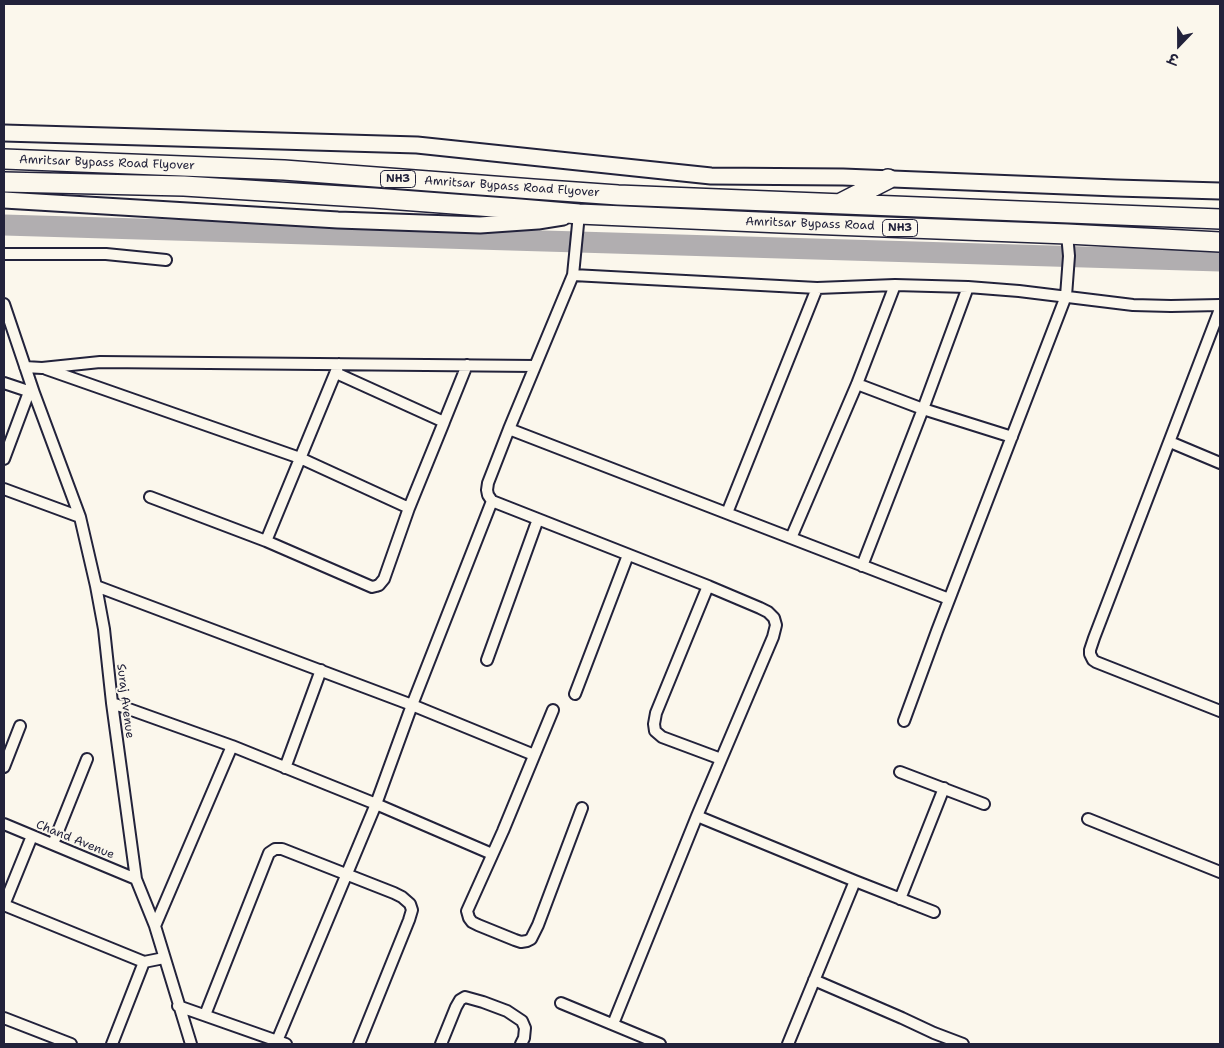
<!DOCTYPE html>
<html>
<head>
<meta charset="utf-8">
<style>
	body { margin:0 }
	#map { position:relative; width:1224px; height:1048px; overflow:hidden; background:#fbf7ec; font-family:"Shantell Sans","Playpen Sans Deva",sans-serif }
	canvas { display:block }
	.frame { position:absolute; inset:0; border:5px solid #22223b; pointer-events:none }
	.north { position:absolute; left:1154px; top:20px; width:50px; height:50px; -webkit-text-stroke:4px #fbf7ec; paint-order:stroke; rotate:202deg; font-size:14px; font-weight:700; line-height:20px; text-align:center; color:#22223b }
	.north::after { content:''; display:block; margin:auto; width:18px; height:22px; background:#22223b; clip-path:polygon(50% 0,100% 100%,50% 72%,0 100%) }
</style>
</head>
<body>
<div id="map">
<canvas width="1224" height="1048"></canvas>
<div class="frame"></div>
<div class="north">उ</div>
</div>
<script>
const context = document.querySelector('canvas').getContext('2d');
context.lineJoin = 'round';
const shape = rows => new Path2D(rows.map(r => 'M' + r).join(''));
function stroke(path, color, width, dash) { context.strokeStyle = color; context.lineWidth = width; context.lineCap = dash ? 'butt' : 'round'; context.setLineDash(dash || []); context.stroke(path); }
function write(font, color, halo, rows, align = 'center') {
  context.font = font + ' "Shantell Sans",sans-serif'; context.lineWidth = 4; context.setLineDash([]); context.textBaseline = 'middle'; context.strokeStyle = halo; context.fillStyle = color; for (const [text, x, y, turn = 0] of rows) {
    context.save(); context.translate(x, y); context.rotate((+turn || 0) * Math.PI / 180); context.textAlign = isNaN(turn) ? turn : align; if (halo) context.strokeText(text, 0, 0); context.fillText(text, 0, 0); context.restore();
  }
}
stroke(shape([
	[4,225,1220,261]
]), '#b1aeb0', 21);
const street = shape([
	[579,214,573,275,509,429,488,483,487,490,488,495,492,501,708,586,760,608,768,612,774,618,776,625,773,637,697,816,613,1024],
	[4,254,106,254,166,260],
	[573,275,817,288,895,285,968,287,1019,291,1133,305,1171,306,1220,305],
	[895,285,857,384,791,538,949,599],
	[4,304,34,393],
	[1220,309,1094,638,1090,650,1090,654,1093,660,1096,662,1220,711],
	[25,367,42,368,100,362,535,366],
	[46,369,300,458,409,508],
	[336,373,444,422,467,365],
	[4,383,34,393,80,517,96,586,104,629,112,703,136,879,155,926,191,1044],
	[857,384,923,409,1012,437],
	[509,429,791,538],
	[1170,442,1220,463],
	[4,459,29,392],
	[4,489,80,517],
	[150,497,266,541,372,587,376,586,379,585,384,579,409,508,444,422],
	[727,513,817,288],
	[266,541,339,364],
	[862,566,923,409,968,287],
	[96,586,412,705,534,755],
	[708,586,656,713,654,724,655,731,662,737,721,759],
	[487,660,538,519],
	[575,694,628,555],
	[112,703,232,746,376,804,492,854],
	[553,710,503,831,467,911,469,918,472,922,478,925,515,940,521,942,527,941,531,939,538,925,582,808],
	[904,721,937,631,1066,296,1069,256,1067,234],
	[4,767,20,726],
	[285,768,321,670],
	[900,772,984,804],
	[697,816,855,881,934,912],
	[1088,819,1220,872],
	[4,824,136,879],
	[53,844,87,759],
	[900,899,944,788],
	[4,905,32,836],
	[4,906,4,905,144,962,112,1044],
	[155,926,232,746],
	[144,962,164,958],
	[814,980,902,1018,934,1033,963,1044],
	[561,1003,660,1044],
	[178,1006,286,1044],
	[205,1015,269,853,275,849,282,849,394,893,402,897,410,904,412,910,409,920,359,1044],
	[4,1018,71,1044],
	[277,1041,376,804,412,705,492,501],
	[441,1044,456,1007,460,1000,465,997,483,1002,507,1011,522,1021,525,1028,524,1038,521,1044],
	[788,1044,855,881]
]);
const secondary = shape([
	[4,133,417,145,711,176,843,177,1116,188,1220,191],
	[4,200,338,220,480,225,538,221,563,217]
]);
const highway = shape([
	[4,159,284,170,533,189,618,195,1220,219],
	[4,182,184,186,374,198,520,209,579,214,781,223,1067,234,1220,242],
	[841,203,888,179]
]);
stroke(street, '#22223b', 14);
stroke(secondary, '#22223b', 19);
stroke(highway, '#22223b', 22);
stroke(street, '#fbf7ec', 10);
stroke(secondary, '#fbf7ec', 15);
stroke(highway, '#fbf7ec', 19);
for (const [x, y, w] of [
	[398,179,35],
	[900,228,35]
]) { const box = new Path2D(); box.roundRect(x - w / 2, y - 8.5, w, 17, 4); context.fillStyle = '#fbf7ec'; context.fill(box); stroke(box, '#22223b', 1); }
write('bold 11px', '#22223b', null, [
	["NH3",398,179],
	["NH3",900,228]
]);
write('12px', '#22223b', '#fbf7ec', [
	["Amritsar Bypass Road Flyover",107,163,2],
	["Amritsar Bypass Road Flyover",512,187,4],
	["Amritsar Bypass Road",810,224,2],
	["Suraj Avenue",125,701,83],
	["Chand Avenue",75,840,22]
]);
</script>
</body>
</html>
